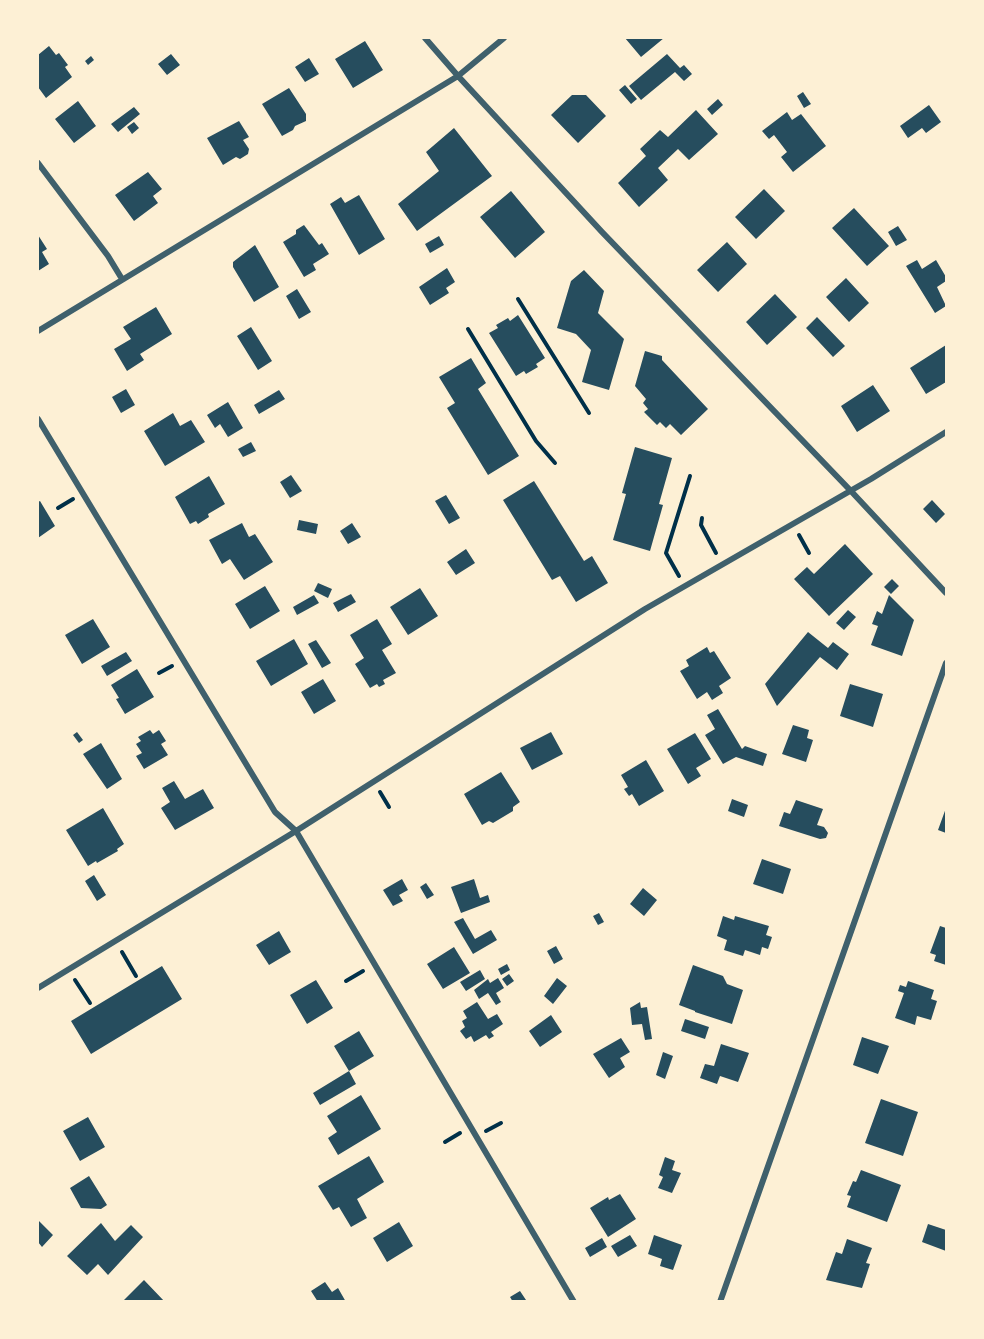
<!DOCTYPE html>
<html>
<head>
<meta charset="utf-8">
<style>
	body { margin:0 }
	#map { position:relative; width:984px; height:1339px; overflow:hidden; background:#fdf0d5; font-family:Mulish,sans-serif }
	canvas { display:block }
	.frame { position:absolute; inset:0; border:39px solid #fdf0d5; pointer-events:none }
</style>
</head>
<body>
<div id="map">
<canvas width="984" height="1339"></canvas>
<div class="frame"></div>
</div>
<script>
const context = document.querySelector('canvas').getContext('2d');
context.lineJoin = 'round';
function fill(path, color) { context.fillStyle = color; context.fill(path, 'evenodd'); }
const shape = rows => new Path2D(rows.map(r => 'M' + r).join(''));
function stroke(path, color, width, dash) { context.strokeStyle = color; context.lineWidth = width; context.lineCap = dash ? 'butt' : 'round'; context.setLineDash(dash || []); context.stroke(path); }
fill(shape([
	[625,38,664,38,641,57],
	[365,41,383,70,353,88,335,59],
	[49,46,56,55,59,53,68,65,65,67,72,77,46,98,38,87,38,55],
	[171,54,180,65,167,75,158,64],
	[667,54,680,68,684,65,692,74,684,81,675,72,641,100,629,86],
	[91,56,94,60,88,65,85,61],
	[309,58,319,74,305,82,295,67],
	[625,85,637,99,631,104,619,90],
	[289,88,306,114,306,121,295,126,293,130,282,136,262,104],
	[803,92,811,104,804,108,797,96],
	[572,95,586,95,606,116,578,143,551,115],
	[718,99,723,105,712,115,707,109],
	[78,101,96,126,74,143,55,119],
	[929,105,941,122,926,133,922,128,908,138,900,126],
	[134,107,140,114,118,132,111,124],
	[696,110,718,134,689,160,678,149,658,168,668,180,639,207,618,183,646,156,640,149,660,130,668,137],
	[787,112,792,120,801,114,826,146,793,172,781,157,787,152,774,135,769,139,762,131],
	[239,121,249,137,243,140,249,149,248,154,240,159,236,157,223,165,207,138],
	[134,122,139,128,132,134,127,127],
	[454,128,492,176,417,231,398,204,439,171,426,152],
	[148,172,162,189,153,196,158,203,134,221,115,195],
	[764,189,785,211,756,239,735,217],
	[511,191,545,232,515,258,480,217],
	[359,195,385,239,359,255,330,204,341,197,345,203],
	[854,208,889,246,867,266,832,228],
	[304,225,319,245,322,243,329,254,313,264,316,270,304,277,283,242,296,234,296,230],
	[898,226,907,240,896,246,888,232],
	[38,235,47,249,42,252,49,264,38,271],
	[439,236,444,245,430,253,425,244],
	[727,242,747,264,718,292,697,270],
	[255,245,279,287,254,302,233,267,233,262],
	[917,260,922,269,936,260,946,277,946,281,937,287,946,306,935,313,906,266],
	[447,268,455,282,446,288,449,293,430,305,419,287],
	[584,270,604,291,598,313,624,339,609,390,582,382,591,350,576,334,557,328,571,281],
	[846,278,869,303,849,322,826,297],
	[297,289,311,312,299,319,286,296],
	[775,294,797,317,767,345,746,322],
	[156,307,172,334,140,354,144,360,127,371,114,349,131,339,123,327],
	[518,315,545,358,536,364,538,367,526,374,524,371,516,376,489,333,498,328,496,325,508,318,510,321],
	[817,317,845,346,833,357,806,328],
	[251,327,272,361,258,370,237,336],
	[946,345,946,382,926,394,910,368],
	[645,351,662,356,662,360,708,409,681,435,670,424,666,428,660,422,657,425,644,412,648,409,643,403,646,399,635,386],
	[471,358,486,383,478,389,519,456,488,475,447,408,455,403,439,377],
	[873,385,890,411,857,432,841,406],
	[126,389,135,405,121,413,112,397],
	[279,390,285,399,259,414,254,405],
	[228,402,243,428,228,437,220,424,215,428,207,415],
	[173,413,180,426,191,420,205,442,165,466,144,431],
	[251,442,256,451,243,457,238,449],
	[635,447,672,458,659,504,663,505,650,551,613,540,626,494,622,493],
	[291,475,302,491,290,498,280,482],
	[209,476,225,504,208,514,209,517,198,524,196,521,190,524,175,497],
	[534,481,584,561,592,556,608,583,576,602,560,576,552,580,503,500],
	[446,495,460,518,449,524,435,501],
	[932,500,945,514,936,523,923,509],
	[40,501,55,526,38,538,38,502],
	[299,520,318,524,316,534,297,530],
	[242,523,249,537,255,534,273,562,244,580,230,559,222,564,209,540],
	[352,523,361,537,348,544,340,531],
	[845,544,873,574,829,616,794,579,807,567,814,574],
	[466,549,475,563,456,575,447,562],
	[892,579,899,586,891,594,884,587],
	[318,583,332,589,328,598,314,591],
	[265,586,280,611,250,629,235,604],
	[420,588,438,616,408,635,390,607],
	[351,594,356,602,338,612,333,603],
	[314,595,319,603,297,615,293,607],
	[889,595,914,620,902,656,871,645,878,626,872,624,877,611,882,614],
	[848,610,856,617,844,630,836,623],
	[93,619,110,647,82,664,65,635],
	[377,619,392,644,382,650,396,673,383,680,385,684,379,687,377,684,370,688,355,664,364,658,350,635],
	[808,632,828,648,833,642,849,654,837,670,820,657,777,706,765,684],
	[294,639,308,664,271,686,256,661],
	[316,640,331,663,322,668,308,644],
	[707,647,710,653,714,651,731,678,719,686,723,693,712,700,707,692,697,699,680,671,689,666,686,660],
	[126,652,132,661,107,676,101,666],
	[137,669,154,697,125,714,116,699,119,698,111,685],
	[323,679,336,701,314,714,301,692],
	[850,684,883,694,873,727,840,716],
	[718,709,742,749,745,746,767,754,763,766,736,757,723,764,705,735,715,729,707,715],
	[793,725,809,730,807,738,813,740,806,762,782,754],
	[150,730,153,734,159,730,166,741,161,744,168,755,144,769,136,756,142,753,136,744,141,741,138,737],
	[77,732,83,740,79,743,73,735],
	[551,732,563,754,532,770,520,748],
	[695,733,711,759,696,768,701,776,688,784,667,749],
	[101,743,122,779,107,789,83,754],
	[646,760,664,791,639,806,632,794,629,796,624,789,628,787,621,775],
	[501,772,520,802,513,807,513,811,493,823,489,821,482,825,464,794],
	[174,781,185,799,203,789,214,808,175,830,161,808,170,802,162,788],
	[732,799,748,805,744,817,728,811],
	[796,800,823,809,817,825,824,827,828,833,826,838,820,839,779,826,784,812,790,814],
	[103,808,124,844,117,849,118,851,97,863,96,861,88,866,66,830],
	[946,808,946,833,938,830],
	[762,859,791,869,783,894,753,884],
	[94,875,106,895,97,901,85,881],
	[402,879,408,890,399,895,403,901,393,906,383,890],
	[474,879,480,898,488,895,490,902,461,913,451,887],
	[426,883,434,895,427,899,420,887],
	[643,888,657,900,644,916,630,904],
	[599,913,604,922,598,925,593,916],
	[723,916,734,920,735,916,769,926,766,935,772,937,768,949,762,947,760,955,745,950,743,956,724,950,727,940,717,936],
	[463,918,475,939,491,930,497,940,473,954,454,922],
	[940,926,946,928,946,965,934,961,936,955,930,953],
	[279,931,291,952,269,965,256,945],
	[556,946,563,959,554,964,547,951],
	[454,947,470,973,443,989,427,964],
	[507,964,510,970,501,975,498,969],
	[693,965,723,976,727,984,743,990,732,1024,695,1012,695,1011,679,1005],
	[162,966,182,999,91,1054,71,1021],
	[480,970,485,979,466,991,460,982],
	[509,974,514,981,507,986,502,979],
	[498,978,504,988,496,993,501,1002,496,1005,488,993,479,999,474,990,488,979,490,983],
	[557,978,567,986,553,1004,544,996],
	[316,980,333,1008,307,1024,290,995],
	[908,981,934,990,931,999,937,1001,931,1020,917,1016,915,1025,895,1018,904,993,898,991,900,985,906,987],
	[477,1002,488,1019,497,1014,503,1024,491,1032,494,1036,489,1039,486,1035,474,1042,471,1036,466,1039,460,1031,465,1027,462,1021,467,1018,463,1011],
	[640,1002,641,1008,647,1007,652,1039,645,1040,642,1024,632,1025,630,1008],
	[551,1015,562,1032,540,1047,529,1031],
	[685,1019,709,1027,705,1039,681,1031],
	[359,1031,374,1056,349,1071,334,1046],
	[862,1037,889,1046,878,1074,853,1065],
	[621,1038,630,1052,620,1058,625,1067,609,1078,593,1054],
	[721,1044,749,1053,738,1082,720,1076,717,1084,700,1078,705,1064,714,1066],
	[663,1052,673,1056,665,1079,656,1075],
	[349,1071,356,1084,320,1105,313,1093],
	[361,1095,381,1129,338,1155,328,1138,337,1132,327,1116],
	[881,1099,918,1112,903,1156,865,1143],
	[88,1117,105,1147,80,1161,63,1131],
	[369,1156,384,1182,357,1199,367,1218,351,1227,339,1207,333,1210,318,1186],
	[665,1157,675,1161,672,1170,681,1173,672,1193,658,1188,663,1177,659,1175],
	[861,1170,901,1185,887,1222,847,1207,851,1196,847,1195,853,1181,856,1182],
	[89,1176,107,1205,101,1209,81,1208,70,1188],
	[620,1194,636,1219,608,1237,590,1208,608,1197,609,1200],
	[38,1220,53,1235,42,1247,38,1242],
	[399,1222,413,1246,387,1262,373,1238],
	[101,1223,115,1241,131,1225,143,1237,108,1275,98,1264,87,1275,67,1256],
	[928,1224,946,1230,946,1251,922,1242],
	[630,1235,637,1246,618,1257,611,1246],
	[654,1235,682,1245,673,1270,660,1266,662,1259,648,1254],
	[602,1238,607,1247,590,1257,585,1248],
	[847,1239,872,1248,866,1263,870,1264,862,1288,826,1280,836,1252,842,1254],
	[144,1280,165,1302,122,1302],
	[325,1282,332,1292,338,1288,346,1302,318,1302,311,1291],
	[520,1291,526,1300,513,1302,510,1297]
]), '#264d5e');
stroke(shape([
	[518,299,589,413],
	[468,329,536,441,555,463],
	[58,508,73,499],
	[702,518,701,525,716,553],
	[799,535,809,553],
	[679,576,666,553,690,476],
	[159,673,172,666],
	[380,792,389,807],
	[122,952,136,976],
	[75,980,90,1003],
	[346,981,363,971],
	[486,1131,501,1123],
	[445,1142,460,1133]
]), '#003049', 4);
stroke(shape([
	[425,38,458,76,602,232,850,490,946,593],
	[38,163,108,256,122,279],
	[38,331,458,76,504,38],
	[38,419,275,812,296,831,574,1302],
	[38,988,296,831,645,609,871,479,946,432],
	[720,1302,946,663]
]), '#3f606c', 6);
</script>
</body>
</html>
